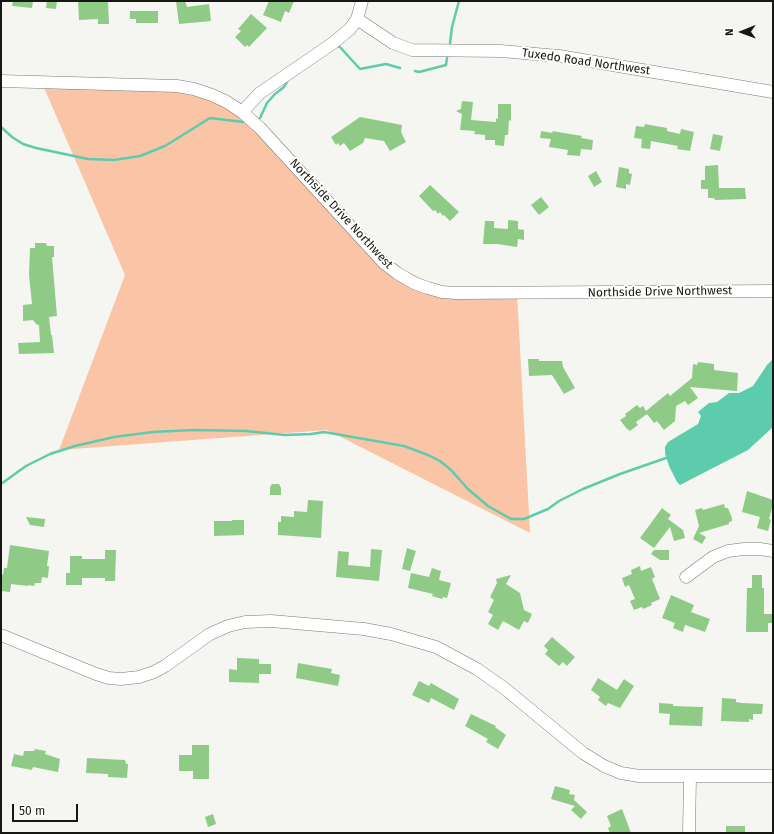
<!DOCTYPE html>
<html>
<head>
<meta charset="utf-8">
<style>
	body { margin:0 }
	#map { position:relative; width:774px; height:834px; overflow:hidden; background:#f5f6f2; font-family:"Fira Sans",sans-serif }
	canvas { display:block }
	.frame { position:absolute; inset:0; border:2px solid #171716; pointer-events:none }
	.north { position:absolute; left:722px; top:12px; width:40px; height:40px; -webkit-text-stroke:3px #fffffe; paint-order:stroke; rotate:269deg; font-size:11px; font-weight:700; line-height:16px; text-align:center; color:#171716 }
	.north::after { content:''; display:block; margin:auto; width:14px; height:18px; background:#171716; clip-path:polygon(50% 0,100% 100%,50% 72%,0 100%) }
	.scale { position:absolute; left:12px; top:804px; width:66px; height:18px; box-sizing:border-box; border:2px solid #171716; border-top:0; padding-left:5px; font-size:12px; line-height:14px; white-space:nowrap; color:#171716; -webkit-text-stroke:3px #fffffe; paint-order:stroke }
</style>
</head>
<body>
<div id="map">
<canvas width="774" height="834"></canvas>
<div class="frame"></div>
<div class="north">N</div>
<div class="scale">50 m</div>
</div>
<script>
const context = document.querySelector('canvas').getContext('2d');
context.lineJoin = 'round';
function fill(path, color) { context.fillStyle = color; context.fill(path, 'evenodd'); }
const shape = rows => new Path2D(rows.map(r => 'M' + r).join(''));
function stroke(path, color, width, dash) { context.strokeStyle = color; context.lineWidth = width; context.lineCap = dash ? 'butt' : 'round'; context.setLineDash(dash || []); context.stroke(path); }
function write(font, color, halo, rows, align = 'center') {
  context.font = font + ' "Fira Sans",sans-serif'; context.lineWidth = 4; context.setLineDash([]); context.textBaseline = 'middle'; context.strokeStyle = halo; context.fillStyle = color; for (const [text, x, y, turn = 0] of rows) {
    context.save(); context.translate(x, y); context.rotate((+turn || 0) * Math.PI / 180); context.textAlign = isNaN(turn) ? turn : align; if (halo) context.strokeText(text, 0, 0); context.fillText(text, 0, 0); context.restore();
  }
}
fill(shape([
	[126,81,231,104,292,163,363,250,443,289,517,292,530,533,327,430,59,450,125,275,42,83]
]), '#fac5a6');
fill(shape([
	[773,359,773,427,748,450,680,485,677,482,669,466,665,453,665,447,668,442,698,424,701,416,698,412,709,403,717,402,729,393,739,393,753,386,767,365]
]), '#5dccac');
stroke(shape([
	[450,43,452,27,459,1],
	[337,47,339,46,360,69,386,64,400,68],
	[415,71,419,72,446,65,447,58],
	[260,118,267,103,275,94,284,87,288,80],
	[1,127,12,137,23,144,36,148,88,159,114,160,140,156,165,146,210,118,243,122],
	[1,484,26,466,50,454,75,446,114,437,153,432,193,430,246,431,285,435,311,434,324,432,404,446,428,455,440,461,451,470,468,489,488,506,511,519,524,519,548,509,559,501,583,489,620,474,666,458]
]), '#5dccac', 2.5);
fill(shape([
	[13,1,33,1,32,8,12,6],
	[47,1,57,1,56,9,46,8],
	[78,1,108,1,109,24,98,24,98,19,79,20],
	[176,1,185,1,187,7,209,4,211,21,179,24],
	[269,1,294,1,289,13,285,11,281,22,263,15],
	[130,11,158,11,158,23,136,23,136,19,130,19],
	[251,14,267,28,249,47,247,45,245,47,235,37,241,31,238,29],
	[462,101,473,102,471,120,496,122,496,118,498,119,498,104,511,104,511,121,509,120,508,135,505,135,504,146,495,145,495,140,485,140,485,135,474,134,475,131,460,130,462,114,456,111,461,109],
	[360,117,402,125,401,132,406,142,390,151,384,141,365,138,363,143,350,151,344,143,340,146,338,143,336,145,331,137],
	[645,124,667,128,667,131,680,134,681,129,694,132,690,151,677,149,678,146,651,141,650,149,641,148,642,139,634,138,636,126,644,127],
	[541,131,553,133,552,131,582,136,581,138,593,140,592,150,581,149,580,156,567,155,568,150,549,147,551,139,540,138],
	[713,134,723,136,720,151,710,149],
	[718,165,719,188,745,188,746,199,715,200,714,198,708,198,708,189,701,189,701,180,705,180,705,166],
	[619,167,629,169,629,173,632,174,630,185,626,184,626,189,616,187],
	[596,171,602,182,594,187,588,176],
	[430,185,459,212,450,221,444,215,443,216,440,212,438,214,435,210,433,211,419,196],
	[541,197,549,207,539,215,531,205],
	[508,220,518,221,518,229,524,230,524,240,518,239,517,247,497,244,483,244,485,221,494,221,494,228,508,229],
	[35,243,46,243,47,246,54,246,54,257,52,257,57,316,49,317,51,335,52,335,54,353,19,354,18,343,40,342,39,325,36,324,33,320,23,321,23,305,32,304,29,275,30,248,35,248],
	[528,359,539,359,539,361,562,361,563,367,575,388,564,394,552,375,529,376],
	[698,362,714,364,714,370,738,373,737,391,690,387,698,398,688,405,685,401,676,406,675,421,664,430,657,421,654,423,647,414,636,422,638,425,630,431,627,429,620,420,626,416,625,414,637,405,640,408,643,406,646,411,668,393,670,396,692,378,693,364,697,365],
	[272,484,279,484,281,488,281,495,270,495,270,487],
	[747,491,773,500,773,505,769,519,771,520,768,531,757,528,760,517,742,512],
	[308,500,323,501,321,538,278,535,278,522,281,522,281,516,294,517,294,511,307,512],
	[724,504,725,508,728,508,732,518,732,521,729,522,729,524,699,533,706,537,702,544,693,539,699,526,695,510,702,508,703,510],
	[662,508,671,515,668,519,683,530,685,538,674,541,670,527,654,548,640,538],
	[26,517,45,519,44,527,30,525],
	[232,520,244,520,244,535,214,536,214,521,232,521],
	[10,545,49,551,47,566,49,566,48,578,42,577,41,583,35,583,34,586,28,585,28,586,11,584,10,592,1,591,1,574,3,575,4,568,7,568],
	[407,548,416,551,410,571,402,569],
	[371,549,382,550,379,581,336,577,338,551,349,552,348,565,370,567],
	[105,550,116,550,115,581,105,581,105,578,82,578,82,585,66,585,66,573,70,573,70,556,82,556,82,559,105,559],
	[654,550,669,550,669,560,660,560,651,554],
	[640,566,641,571,651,567,655,577,652,579,660,599,651,603,652,605,643,609,642,607,634,610,630,601,635,599,629,585,625,587,622,578,632,574,631,570],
	[432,568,441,571,439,580,451,583,447,598,443,597,442,599,432,596,433,594,408,588,411,573,429,577],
	[511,575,506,584,520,593,524,610,532,614,528,623,524,621,519,630,503,621,498,630,488,624,493,615,488,612,494,600,490,597,497,583,496,579],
	[752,575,762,575,762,588,764,588,764,614,773,614,773,623,768,623,768,632,746,632,747,588,752,588],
	[671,595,694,605,691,612,710,619,705,632,685,625,683,632,673,628,675,623,662,618],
	[552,637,575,657,567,666,563,662,559,666,545,654,548,650,544,646],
	[237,658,259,659,259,664,271,664,271,674,259,674,259,683,229,682,229,669,237,670],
	[298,663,332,669,331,673,340,675,338,686,296,678],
	[598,678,617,690,624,679,634,686,620,708,608,703,606,706,598,700,600,697,591,690],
	[419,681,429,686,431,683,459,699,454,710,431,698,429,703,412,695],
	[722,698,736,699,736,702,742,703,763,704,762,714,753,714,753,720,749,719,749,722,721,721],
	[659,703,673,704,673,706,703,707,702,726,669,725,670,714,659,713],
	[471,714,496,726,495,727,506,735,498,749,486,742,488,739,465,726],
	[192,745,209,745,209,779,193,779,193,771,179,771,179,755,192,755],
	[35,749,46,751,45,754,60,759,58,772,33,767,32,770,11,766,14,754,23,756,24,751,34,751],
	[87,758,125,760,126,764,128,764,127,778,108,777,108,774,86,773],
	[555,786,570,790,569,794,575,795,574,800,587,812,581,819,571,810,575,806,551,799],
	[622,809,631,833,610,833,608,828,611,826,607,816],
	[213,814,216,824,208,827,205,817],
	[726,826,745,826,745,833,726,833]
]), '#8fcb87');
const minor = shape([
	[357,19,393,43,412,50,501,51,559,56,773,92],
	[1,81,177,86,194,89,212,95,227,102,242,112,260,128,384,263,397,273,414,283,428,288,442,292,456,293,773,291],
	[242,112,260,93,333,43,350,29,357,19,362,1],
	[686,577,713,557,728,551,744,549,760,549,773,551],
	[1,635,96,674,109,678,121,679,139,677,154,672,165,666,210,634,228,626,245,622,271,621,364,629,391,634,436,647,477,669,504,688,583,753,604,766,621,773,639,776,773,776],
	[689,833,690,777]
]);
stroke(minor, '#7a7a77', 13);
stroke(minor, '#fff', 12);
write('12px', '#171716', '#fffffe', [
	["Tuxedo Road Northwest",586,62,8],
	["Northside Drive Northwest",341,214,47],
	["Northside Drive Northwest",660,292,-1]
]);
</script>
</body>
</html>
